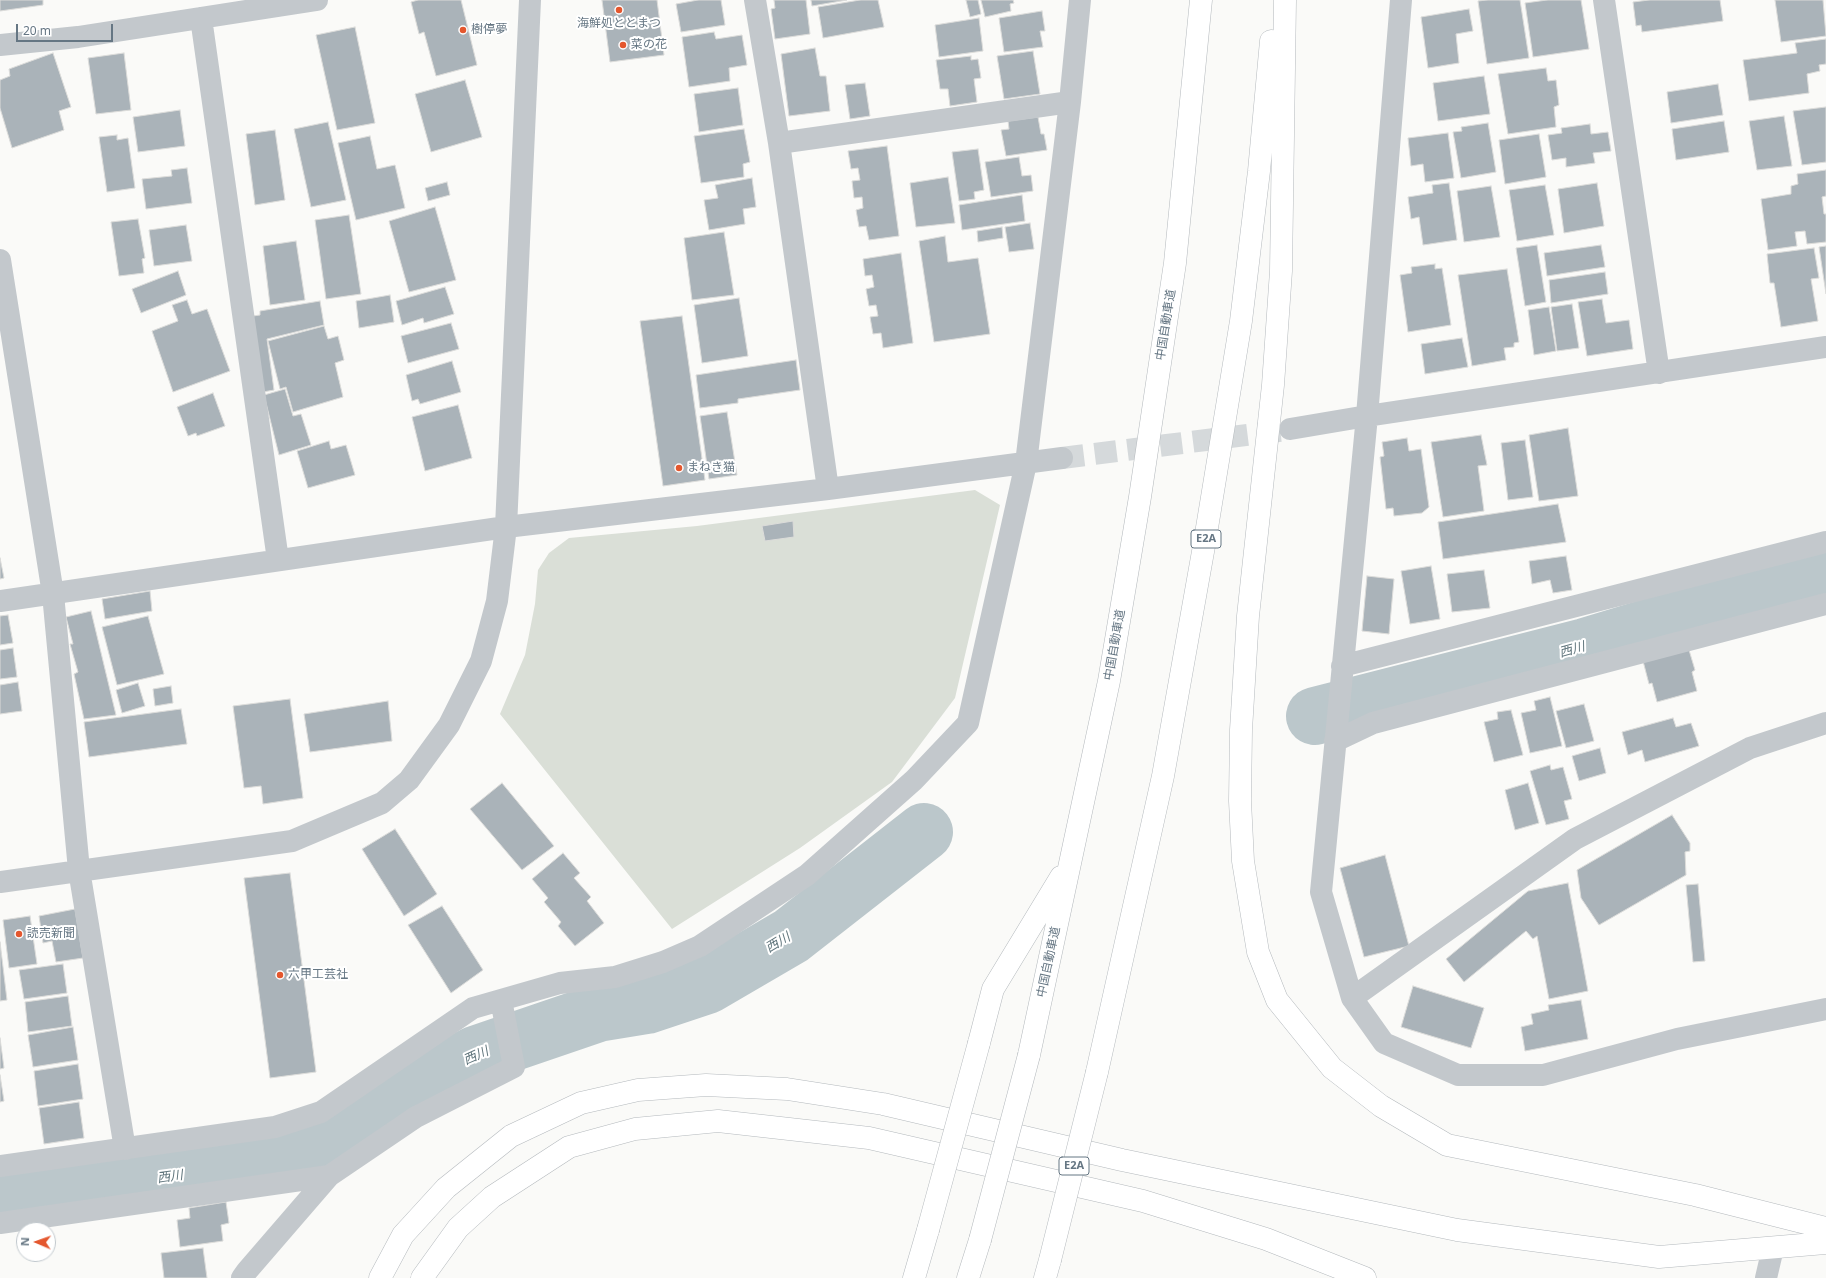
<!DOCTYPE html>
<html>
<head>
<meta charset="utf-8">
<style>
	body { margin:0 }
	#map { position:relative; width:1826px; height:1278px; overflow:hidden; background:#fafaf8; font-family:"Noto Sans",sans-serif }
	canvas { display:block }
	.north { position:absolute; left:16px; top:1222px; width:40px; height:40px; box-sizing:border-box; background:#fff; border:1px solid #c1c8cd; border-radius:50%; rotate:272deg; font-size:11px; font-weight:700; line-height:16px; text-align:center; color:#657683 }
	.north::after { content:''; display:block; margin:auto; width:14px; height:18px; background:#e4572e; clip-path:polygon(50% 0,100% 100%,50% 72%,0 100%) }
	.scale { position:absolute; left:16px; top:24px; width:97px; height:18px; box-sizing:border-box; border:2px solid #657683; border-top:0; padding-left:5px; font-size:12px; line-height:14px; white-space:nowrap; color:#657683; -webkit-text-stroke:3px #fff; paint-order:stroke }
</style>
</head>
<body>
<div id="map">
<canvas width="1826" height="1278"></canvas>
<div class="north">N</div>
<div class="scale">20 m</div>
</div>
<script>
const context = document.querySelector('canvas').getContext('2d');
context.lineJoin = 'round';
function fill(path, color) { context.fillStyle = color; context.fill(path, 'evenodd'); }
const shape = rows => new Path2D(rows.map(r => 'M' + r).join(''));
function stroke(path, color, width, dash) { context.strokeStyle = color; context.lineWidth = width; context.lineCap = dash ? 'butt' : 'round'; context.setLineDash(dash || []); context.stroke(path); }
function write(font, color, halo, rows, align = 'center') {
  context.font = font + ' "Noto Sans","Noto Sans JP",sans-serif'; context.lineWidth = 4; context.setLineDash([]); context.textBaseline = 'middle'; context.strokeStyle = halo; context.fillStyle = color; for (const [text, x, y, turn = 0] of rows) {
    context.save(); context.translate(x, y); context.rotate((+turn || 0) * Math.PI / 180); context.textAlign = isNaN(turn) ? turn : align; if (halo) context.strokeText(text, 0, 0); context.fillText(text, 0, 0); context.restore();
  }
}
fill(shape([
	[975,490,1000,505,955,698,892,782,800,848,672,929,500,714,525,655,535,604,538,570,549,553,569,538,697,526]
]), '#dadfd7');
stroke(shape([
	[1315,716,1585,647,1826,574],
	[0,1203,228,1171,305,1157,349,1136,409,1091,475,1055,598,1013,647,1005,707,985,791,936,924,832]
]), '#bbc7cb', 58);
const building = shape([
	[0,0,43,0,43,5,0,11,0,0],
	[418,0,461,0,477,65,436,76,424,32,419,34,411,2,418,0],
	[602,0,657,0,664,55,610,62,602,0],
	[698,0,721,0,725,25,681,32,676,4,698,0],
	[774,0,806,0,810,34,775,39,771,9,775,8,774,0],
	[811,0,847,0,812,6,811,0],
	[860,0,878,0,884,27,823,38,818,7,860,0],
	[966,0,978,0,981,14,970,17,966,0],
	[981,0,1013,0,1014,3,1010,4,1011,11,985,17,981,0],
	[1487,0,1520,0,1529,58,1487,64,1478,1,1487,0],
	[1547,0,1581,0,1589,49,1533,57,1525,3,1547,0],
	[1649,0,1720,0,1723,21,1642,32,1641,25,1636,26,1633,2,1649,0],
	[1775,0,1823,0,1826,36,1781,42,1775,0],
	[1469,9,1473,31,1456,34,1459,63,1428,68,1421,17,1469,9],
	[1042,11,1045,31,1040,31,1043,47,1004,52,999,18,1042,11],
	[979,18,983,51,939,57,935,25,979,18],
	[355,27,375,123,337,130,316,35,355,27],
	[714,32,716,39,742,35,747,65,729,68,730,81,689,87,682,37,714,32],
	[1826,39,1826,64,1819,65,1820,71,1807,74,1809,93,1749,101,1743,60,1797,53,1795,43,1826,39],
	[815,48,820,76,826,76,830,111,789,116,781,54,815,48],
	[1033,51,1040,94,1004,99,997,56,1033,51],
	[53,53,71,107,59,111,64,130,12,148,0,108,0,80,10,76,9,69,53,53],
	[124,53,131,110,96,114,88,58,124,53],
	[971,56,971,60,978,59,981,78,974,79,977,102,950,106,948,89,940,89,936,60,971,56],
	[1546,68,1548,81,1556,80,1559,105,1554,107,1556,127,1508,134,1498,74,1546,68],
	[1484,76,1490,114,1438,121,1433,83,1484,76],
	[465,80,482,137,431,152,415,94,465,80],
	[865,83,870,116,850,119,845,85,865,83],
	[1718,84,1723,115,1671,123,1667,92,1718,84],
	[738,88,743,125,699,132,694,94,738,88],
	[1826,107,1826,162,1802,165,1793,111,1826,107],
	[180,110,185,146,138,152,133,117,180,110],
	[1784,116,1792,166,1757,170,1749,121,1784,116],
	[1038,117,1041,134,1044,134,1047,150,1006,156,1001,130,1009,129,1008,121,1038,117],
	[1724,121,1729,152,1676,160,1672,129,1724,121],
	[328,122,346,200,311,207,294,129,328,122],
	[1488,123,1496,172,1461,178,1453,132,1462,131,1461,127,1488,123],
	[1590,124,1591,134,1608,132,1611,151,1593,153,1595,163,1566,167,1566,158,1552,160,1548,135,1562,133,1561,128,1590,124],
	[744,129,750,162,743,164,744,177,701,183,694,136,744,129],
	[275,130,285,200,255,205,246,134,275,130],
	[1448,133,1454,178,1425,182,1423,164,1411,166,1408,138,1448,133],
	[1539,134,1546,177,1505,184,1499,140,1539,134],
	[117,135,117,140,128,138,135,188,107,192,99,137,117,135],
	[370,136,377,169,395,165,405,208,356,220,338,143,370,136],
	[887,146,899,236,869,240,866,226,859,227,856,210,863,208,862,197,854,198,852,181,860,180,858,168,851,169,848,151,887,146],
	[978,149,984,190,974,192,975,199,959,201,952,152,978,149],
	[1019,157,1022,176,1031,175,1033,191,991,197,985,162,1019,157],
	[187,168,192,203,146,209,142,179,172,176,171,170,187,168],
	[1826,170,1826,196,1822,197,1824,214,1826,214,1826,242,1807,244,1805,231,1795,232,1797,246,1768,250,1761,199,1791,194,1791,186,1798,184,1797,174,1826,170],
	[948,177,955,223,916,227,910,183,948,177],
	[752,178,756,207,743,209,745,224,709,230,704,200,718,198,715,185,752,178],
	[447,182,450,195,428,201,425,188,447,182],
	[1449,183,1457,240,1423,245,1419,217,1411,219,1408,197,1433,193,1432,185,1449,183],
	[1597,183,1604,226,1564,233,1558,189,1597,183],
	[1545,185,1554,235,1517,241,1509,190,1545,185],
	[1491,186,1500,237,1464,242,1457,191,1491,186],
	[1022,195,1025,221,962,230,959,205,1022,195],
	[435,207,456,280,409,292,389,221,435,207],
	[349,215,361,294,326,299,315,220,349,215],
	[138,219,145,258,142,259,144,273,119,276,111,222,138,219],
	[1030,223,1034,249,1009,252,1005,227,1030,223],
	[186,225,192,261,154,266,149,230,186,225],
	[1002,227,1003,238,978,242,977,231,1002,227],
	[724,232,734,295,692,300,684,238,724,232],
	[945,236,948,262,978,258,990,334,934,342,919,241,945,236],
	[296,241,305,300,270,305,263,246,296,241],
	[1537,245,1546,302,1525,306,1516,248,1537,245],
	[1601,245,1605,267,1547,276,1544,253,1601,245],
	[1826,246,1826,294,1819,247,1826,246],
	[1814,248,1819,278,1811,279,1818,321,1781,327,1774,283,1770,283,1767,254,1814,248],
	[901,253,913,343,883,348,881,333,873,334,870,317,878,316,876,305,869,306,866,289,874,287,872,275,865,276,863,259,901,253],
	[1435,264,1435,269,1442,268,1451,325,1408,332,1400,275,1412,273,1411,267,1435,264],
	[1507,269,1519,342,1514,343,1514,347,1504,348,1506,360,1472,366,1458,275,1507,269],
	[178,271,186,295,141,313,132,289,178,271],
	[1605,272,1608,294,1551,303,1549,280,1605,272],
	[445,287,454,314,424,323,423,318,402,325,396,301,445,287],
	[390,295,394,322,359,328,356,301,390,295],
	[739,298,748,356,702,363,694,305,739,298],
	[1602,299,1606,323,1629,320,1633,349,1587,356,1578,302,1602,299],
	[187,300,192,314,207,309,230,371,173,392,152,331,178,321,172,305,187,300],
	[320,301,324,325,267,339,274,390,263,392,253,316,260,315,260,311,320,301],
	[1572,304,1579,348,1557,351,1551,307,1572,304],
	[1549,307,1556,351,1534,355,1528,310,1549,307],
	[682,316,705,480,663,486,640,321,682,316],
	[451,323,459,349,408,363,401,336,451,323],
	[324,326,328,339,338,336,344,360,335,363,343,397,293,412,286,387,280,389,268,341,324,326],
	[1462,338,1468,367,1425,374,1421,344,1462,338],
	[796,360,800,390,738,399,738,403,700,408,696,375,796,360],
	[452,361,461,392,420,404,418,399,412,401,406,375,452,361],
	[285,389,293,416,301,414,311,445,279,455,264,395,285,389],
	[213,393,225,426,197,436,196,433,188,436,177,407,213,393],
	[458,405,472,458,425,471,412,417,458,405],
	[727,412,737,475,709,479,700,416,727,412],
	[1568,428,1578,496,1539,501,1529,435,1568,428],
	[1481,435,1487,465,1478,466,1484,511,1443,517,1431,442,1481,435],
	[1407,438,1409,451,1421,449,1429,507,1422,513,1394,516,1393,508,1386,509,1380,457,1384,456,1382,442,1407,438],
	[1525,440,1533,497,1508,500,1501,443,1525,440],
	[329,441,331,449,346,445,355,475,308,488,297,451,329,441],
	[1558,504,1566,542,1443,559,1438,522,1558,504],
	[793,521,794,537,765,541,762,526,793,521],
	[1566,556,1572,590,1553,593,1550,580,1532,584,1529,561,1566,556],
	[0,558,4,578,0,579,0,558],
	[1431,566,1440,619,1410,624,1401,571,1431,566],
	[1484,570,1490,608,1452,612,1447,574,1484,570],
	[1367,576,1394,579,1389,634,1362,631,1367,576],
	[150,591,152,611,105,619,102,599,150,591],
	[91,611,116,715,84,719,74,674,78,672,70,644,73,644,66,617,91,611],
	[8,615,13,643,0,645,0,616,8,615],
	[148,616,164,674,117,685,102,627,148,616],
	[13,648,17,677,0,679,0,650,13,648],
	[1689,650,1695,670,1692,672,1697,691,1657,702,1652,683,1649,684,1643,661,1689,650],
	[18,682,22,711,0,714,0,685,18,682],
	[138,683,145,706,122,713,116,690,138,683],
	[171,686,173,703,155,706,153,689,171,686],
	[1550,697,1562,746,1530,753,1521,713,1536,710,1534,701,1550,697],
	[290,699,303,798,263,804,261,786,244,788,233,706,290,699],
	[388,701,392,741,310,752,304,714,388,701],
	[1584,704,1594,741,1566,748,1556,711,1584,704],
	[181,709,187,744,89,757,84,722,181,709],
	[1511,710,1523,755,1494,762,1484,722,1498,719,1497,712,1511,710],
	[1673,718,1676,727,1691,723,1699,746,1645,762,1642,750,1628,755,1622,732,1673,718],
	[1600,748,1606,773,1579,781,1572,756,1600,748],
	[1550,765,1551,770,1563,767,1572,799,1564,801,1569,819,1546,825,1530,771,1550,765],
	[502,783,554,846,522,870,470,809,502,783],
	[1528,783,1539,823,1515,830,1505,790,1528,783],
	[1672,815,1690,843,1690,851,1685,852,1686,875,1599,925,1581,898,1577,870,1672,815],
	[395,829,437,894,404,916,362,849,395,829],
	[563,853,580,873,574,878,591,897,587,901,604,923,575,946,558,926,561,922,544,902,548,898,532,879,563,853],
	[1385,855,1409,946,1364,957,1340,868,1385,855],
	[290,873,316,1072,270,1078,244,878,290,873],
	[1568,883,1588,991,1549,999,1537,936,1533,939,1526,931,1464,982,1446,959,1528,891,1568,883],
	[1698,884,1705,961,1693,962,1686,885,1698,884],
	[442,906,483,970,451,993,408,925,442,906],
	[75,909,83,958,56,962,52,941,43,943,39,916,75,909],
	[30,916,37,964,9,968,3,920,30,916],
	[0,942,7,1000,0,1001,0,942],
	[63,964,67,993,24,999,19,970,63,964],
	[1413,986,1484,1008,1471,1048,1401,1027,1413,986],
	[68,996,72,1026,28,1032,25,1002,68,996],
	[1581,1000,1588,1039,1525,1051,1521,1027,1533,1024,1531,1014,1549,1010,1548,1005,1581,1000],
	[73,1027,78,1060,33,1067,28,1035,73,1027],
	[0,1038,4,1068,0,1069,0,1038],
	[78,1064,83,1099,38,1106,34,1071,78,1064],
	[0,1075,4,1101,0,1102,0,1075],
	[79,1102,84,1138,44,1144,39,1108,79,1102],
	[226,1202,229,1223,221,1225,223,1241,180,1247,177,1220,190,1218,189,1208,226,1202],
	[203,1248,207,1278,164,1278,161,1253,203,1248]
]);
fill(building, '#aab3b9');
stroke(building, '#dcdcda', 1);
stroke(shape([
	[1062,458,1287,430]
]), '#d5d9db', 22, [22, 11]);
const highway = shape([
	[1285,0,1281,271,1273,385,1248,616,1241,730,1240,801,1243,861,1258,952,1277,1000,1332,1068,1381,1106,1447,1145,1695,1195,1826,1228],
	[979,1043,993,989,1061,877],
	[1029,1055,1109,681,1140,497,1175,263,1201,0],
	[1097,1072,1163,776,1204,546,1241,321,1259,171,1271,41],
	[380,1278,403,1235,446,1188,511,1136,581,1103,638,1090,706,1085,787,1089,883,1104,1122,1160,1457,1230,1659,1257,1826,1243],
	[422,1278,458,1228,492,1197,569,1147,635,1129,718,1121,869,1138,1143,1201,1266,1239,1365,1278],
	[914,1278,928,1230],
	[968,1278,980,1240],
	[1045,1278,1050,1260]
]);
stroke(highway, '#b4b9bd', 23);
stroke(shape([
	[755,0,779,143],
	[1401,0,1367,416,1321,892,1352,998,1384,1043,1458,1075,1543,1075,1677,1039,1826,1009],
	[1604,0,1659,373],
	[201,18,278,560],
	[0,45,78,37,317,0],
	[0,260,53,594,79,870,125,1149],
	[1290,429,1367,416,1826,347],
	[828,489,779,143,1070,102],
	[0,601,506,527,828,489,1062,458],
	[1342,666,1826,542],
	[1335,741,1373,723,1826,604],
	[0,882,292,841,382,803,409,780,449,725,481,661,497,601,506,527,530,0],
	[1352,998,1575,839,1750,748,1826,723],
	[0,1166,275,1127,321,1112,473,1008,560,983,615,977,663,962,700,946,807,875,914,780,968,723,1026,463,1070,102,1080,0],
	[0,1223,329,1176],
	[242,1278,247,1271,329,1176,416,1117,514,1067,501,1000],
	[1766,1278,1773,1248]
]), '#c3c8cc', 22);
stroke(highway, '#fff', 22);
const highwayBridge = shape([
	[928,1230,979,1043],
	[980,1240,1029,1055],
	[1050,1260,1097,1072]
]);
stroke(highwayBridge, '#b4b9bd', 23, []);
stroke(highwayBridge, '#fff', 22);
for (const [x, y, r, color] of [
	[619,10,4,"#e4572e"],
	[463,30,4,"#e4572e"],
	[623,45,4,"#e4572e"],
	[679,468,4,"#e4572e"],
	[19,934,4,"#e4572e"],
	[280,975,4,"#e4572e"]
]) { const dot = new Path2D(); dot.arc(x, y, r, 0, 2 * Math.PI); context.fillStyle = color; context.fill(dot); stroke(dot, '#fff', 1.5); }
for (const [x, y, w] of [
	[1206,539,30],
	[1074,1166,30]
]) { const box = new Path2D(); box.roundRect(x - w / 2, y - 9, w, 18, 3); context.fillStyle = '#fff'; context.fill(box); stroke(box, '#657683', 1); }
write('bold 11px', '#657683', null, [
	["E2A",1206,539],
	["E2A",1074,1166]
]);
write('12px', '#657683', '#fff', [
	["海鮮処ととまつ",619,24,"center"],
	["樹停夢",471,30],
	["菜の花",631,45],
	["まねき猫",687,468],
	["読売新聞",27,934],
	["六甲工芸社",288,975]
], 'left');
write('12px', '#657683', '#fff', [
	["中国自動車道",1166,325,-81],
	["中国自動車道",1115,645,-80],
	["中国自動車道",1049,962,-78]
]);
write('italic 13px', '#60757c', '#fff', [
	["西川",1572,650,-15],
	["西川",778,943,-31],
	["西川",476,1056,-24],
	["西川",170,1177,-8]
]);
</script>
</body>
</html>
